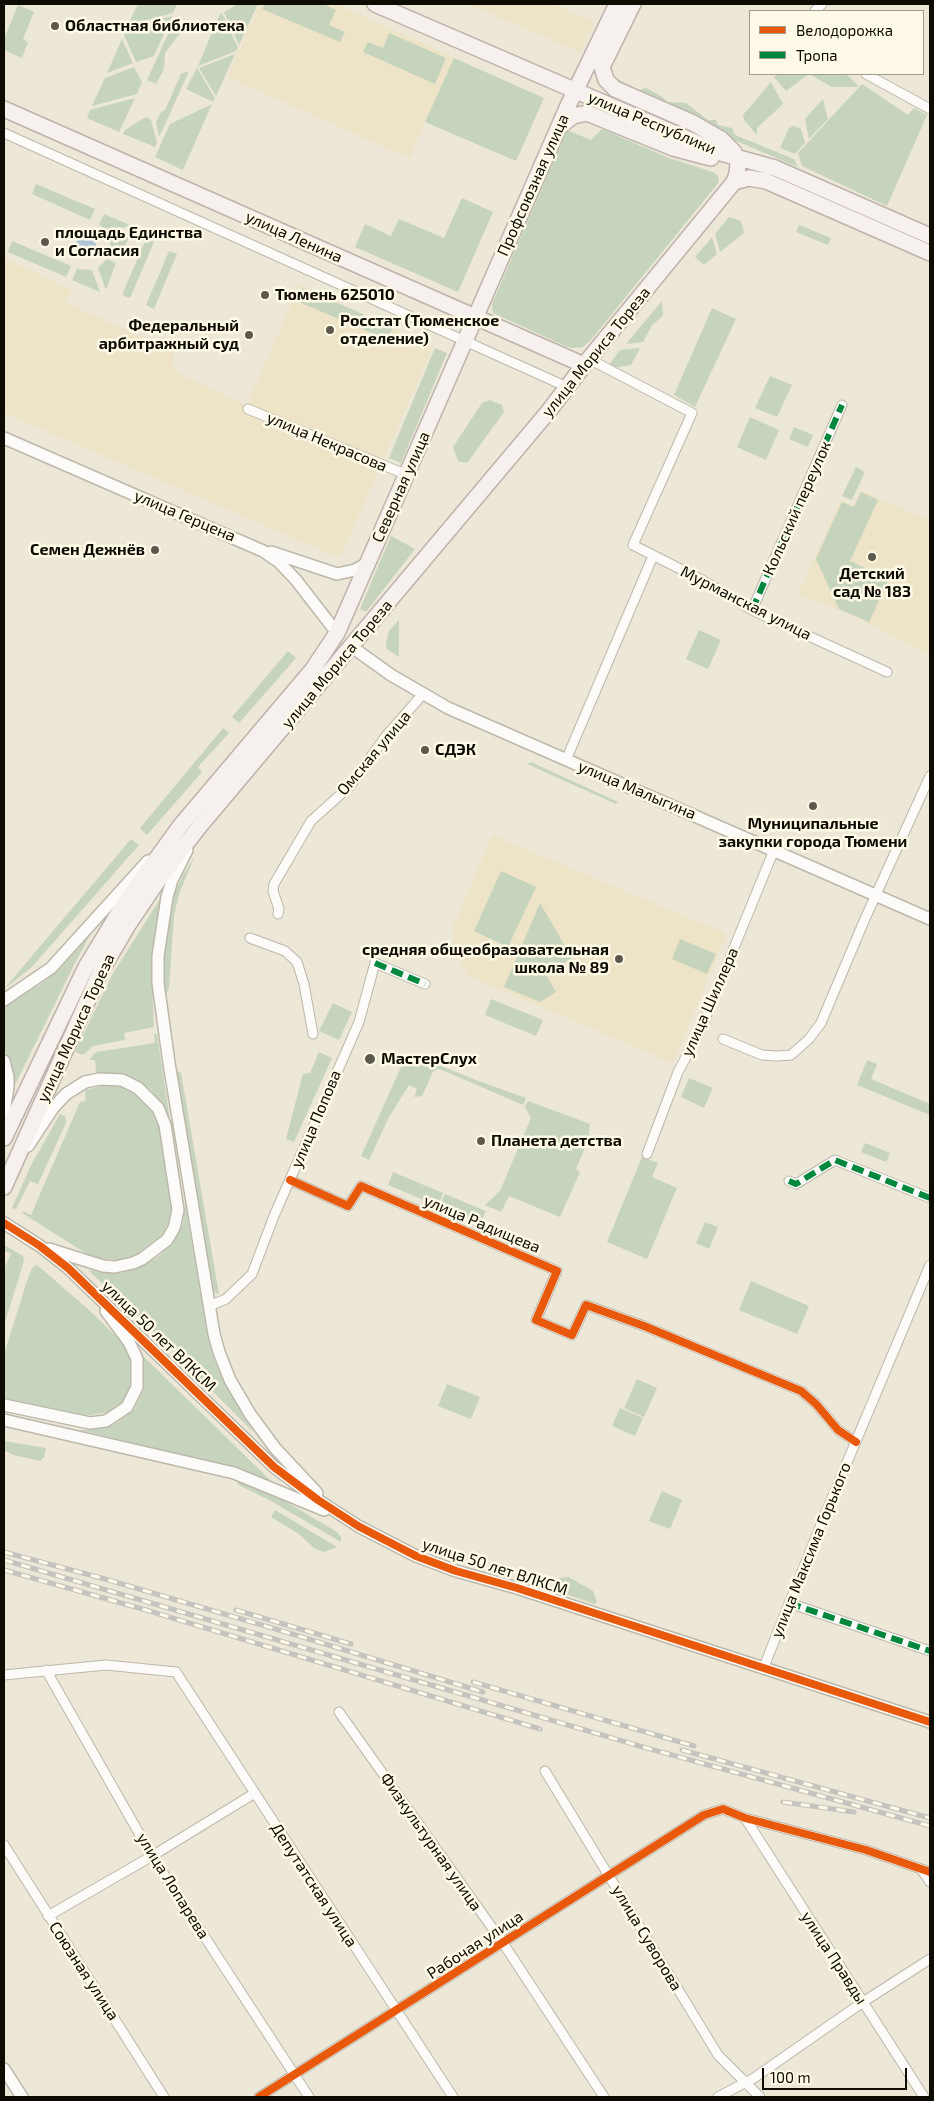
<!DOCTYPE html>
<html>
<head>
<meta charset="utf-8">
<style>
	body { margin:0 }
	#map { position:relative; width:934px; height:2101px; overflow:hidden; background:#ece7d6; font-family:"Exo 2",sans-serif }
	canvas { display:block }
	.frame { position:absolute; inset:0; border:5px solid #0e0b03; pointer-events:none }
	.legend { position:absolute; left:749px; top:10px; width:175px; height:65px; box-sizing:border-box; background:#fff9e7; border:1px solid #9f9a8c; margin:0; padding:6px 9px; list-style:none; font-size:15px; color:#0e0b03 }
	.legend li { display:flex; align-items:center; gap:10px; height:25px }
	.legend b { width:25px; border:1px solid #9f9a8c }
	.scale { position:absolute; left:762px; top:2068px; width:145px; height:22px; box-sizing:border-box; border:2px solid #0e0b03; border-top:0; padding-left:6px; font-size:15px; line-height:18px; white-space:nowrap; color:#0e0b03; -webkit-text-stroke:4px #fff9e7; paint-order:stroke }
</style>
</head>
<body>
<div id="map">
<canvas width="934" height="2101"></canvas>
<div class="frame"></div>
<ul class="legend">
<li><b style="height:6px;background:#e8590c"></b>Велодорожка</li>
<li><b style="height:6px;background:#00873e"></b>Тропа</li>
</ul>
<div class="scale">100 m</div>
</div>
<script>
const context = document.querySelector('canvas').getContext('2d');
context.lineJoin = 'round';
function fill(path, color) { context.fillStyle = color; context.fill(path, 'evenodd'); }
const shape = rows => new Path2D(rows.map(r => 'M' + r).join(''));
function stroke(path, color, width, dash) { context.strokeStyle = color; context.lineWidth = width; context.lineCap = dash ? 'butt' : 'round'; context.setLineDash(dash || []); context.stroke(path); }
function write(font, color, halo, rows, align = 'center') {
  context.font = font + ' "Exo 2",sans-serif'; context.lineWidth = 5; context.setLineDash([]); context.textBaseline = 'middle'; context.strokeStyle = halo; context.fillStyle = color; for (const [text, x, y, turn = 0] of rows) {
    context.save(); context.translate(x, y); context.rotate((+turn || 0) * Math.PI / 180); context.textAlign = isNaN(turn) ? turn : align; if (halo) context.strokeText(text, 0, 0); context.fillText(text, 0, 0); context.restore();
  }
}
fill(shape([
	[260,4,336,4,454,58,409,158,227,77],
	[468,4,552,4,594,22,580,52],
	[4,258,72,290,66,303,174,351,172,365,177,373,247,405,300,284,433,347,340,558,4,413],
	[860,490,930,521,930,655,853,616,798,594,841,500,853,506],
	[492,835,727,934,673,1063,468,976,454,948,452,930]
]), '#ede4c7');
fill(shape([
	[138,4,177,4,173,13,128,25],
	[238,4,258,4,239,45,224,12],
	[265,4,323,4,336,10,329,25,345,32,340,42,262,9],
	[18,5,34,12,23,39,28,42,22,58,4,50,4,39],
	[222,13,238,48,236,51,198,66,220,14],
	[172,16,154,56,136,62,124,35,127,28],
	[174,21,179,23,181,32,165,53,164,69,156,84,147,80],
	[389,33,446,58,435,84,363,52,368,42,383,48],
	[122,39,133,63,107,73],
	[235,54,216,96,199,68],
	[454,58,544,98,516,161,425,122],
	[134,67,142,82,137,94,92,106,105,78],
	[197,68,215,98,213,102,186,89],
	[189,71,168,118,159,137,156,122,161,112,165,110,181,74],
	[778,74,846,74,858,85,857,87,832,87,809,74,786,91,774,77],
	[614,77,639,90,646,88,661,96,668,102,686,103,708,120,716,120,718,125,732,128,735,135,794,159,798,167,729,138,617,82],
	[771,82,783,104,757,128,757,135,744,120,743,115],
	[862,84,908,115,914,108,927,115,887,206,802,166,798,153],
	[135,98,119,132,87,118,90,110],
	[823,99,828,119,809,139,805,119],
	[212,104,183,170,155,157,170,124],
	[146,117,151,120,157,142,155,147,123,134,125,130],
	[794,126,801,129,805,143,795,154,780,148,789,128],
	[602,129,669,158,713,172,718,176,719,182,590,341,583,347,573,348,565,346,493,313,492,304,567,130,591,140],
	[36,184,95,209,90,220,32,194],
	[462,198,493,212,458,292,355,247,365,224,391,236,399,219,444,238],
	[104,214,130,225,108,233,99,224],
	[729,217,741,221,744,233,720,252,715,234],
	[799,225,831,238,828,245,796,232],
	[132,231,120,256,111,252,110,239],
	[712,237,717,254,704,265,695,257],
	[146,239,154,242,130,298,122,295],
	[12,241,71,266,66,277,8,252],
	[169,251,177,254,154,309,146,305],
	[107,259,116,263,106,290,98,268],
	[77,269,92,270,100,292,72,280],
	[302,288,393,327,387,340,297,301],
	[662,301,663,316,652,325,643,342,626,344],
	[712,308,736,319,695,407,674,395],
	[435,348,447,353,401,463,389,458],
	[640,348,631,365,613,368,608,366,620,350],
	[770,376,792,385,777,417,755,408],
	[490,400,502,405,504,412,467,463,458,461,453,447,482,403],
	[750,417,779,430,766,460,737,447],
	[794,427,813,435,808,447,789,439],
	[856,467,865,472,852,500,842,496],
	[861,492,878,500,850,561,889,579,869,622,839,609,816,559,842,502,854,507],
	[391,536,415,549,366,612,360,609],
	[399,620,399,657,387,649,386,643,389,631],
	[699,630,721,640,708,669,686,659],
	[288,651,296,658,239,723,232,717],
	[223,728,229,733,198,767,202,772,147,835,140,828],
	[531,762,618,802,616,804,527,764],
	[131,839,139,845,31,968,4,989],
	[195,856,179,894,174,916,169,988,164,999,165,946,173,896,183,875],
	[501,871,536,887,508,947,474,931],
	[160,899,151,960,154,1027,124,1033,125,1040,93,1046,83,1055,75,1052,112,975],
	[540,903,572,958,546,975,556,992,540,1002,504,987],
	[93,930,74,965,13,1089,11,1063,4,1050,4,1007,41,984,59,970],
	[680,939,716,954,707,974,672,959],
	[491,999,543,1020,536,1036,485,1015],
	[333,1003,352,1012,339,1040,319,1031],
	[154,1034,157,1034,170,1120,164,1106,150,1089,136,1080,119,1073,96,1074,95,1060,89,1060,96,1052,155,1043],
	[319,1052,332,1058,294,1142,286,1139,303,1074,310,1073],
	[411,1054,476,1080,526,1098,523,1105,442,1070,437,1069,433,1072,422,1096,414,1097,417,1089,409,1085,389,1117,369,1160,361,1156,406,1056],
	[867,1060,877,1064,871,1079,930,1104,930,1115,857,1085],
	[175,1070,181,1073,219,1294,215,1293,211,1287],
	[689,1078,713,1088,704,1108,681,1097],
	[106,1085,122,1087,129,1091,143,1100,156,1116,161,1132,171,1201,171,1217,162,1235,137,1254,119,1260,98,1258,87,1254,22,1213,23,1211,31,1215,80,1102,86,1101,85,1090],
	[528,1101,590,1124,588,1141,576,1169,580,1172,560,1217,509,1196,501,1212,485,1205,500,1191,531,1118,525,1107],
	[60,1114,65,1116,66,1123,38,1184,30,1181,16,1209,12,1208,30,1167],
	[865,1143,890,1153,886,1162,861,1152],
	[642,1157,658,1163,652,1177,677,1188,647,1259,607,1242],
	[393,1172,443,1193,438,1206,388,1185],
	[445,1194,486,1211,480,1223,440,1206],
	[185,1203,204,1315,214,1359,225,1384,253,1432,148,1326,88,1270,105,1273,122,1273,137,1268,159,1256,170,1246,179,1233,183,1223],
	[705,1222,718,1227,709,1249,696,1243],
	[4,1245,23,1256,24,1261,4,1325,4,1269,11,1254,4,1250],
	[37,1265,88,1309,119,1339,128,1351,132,1366,131,1386,121,1405,110,1412,83,1416,4,1398,4,1354,28,1278,32,1268],
	[751,1281,809,1306,797,1334,739,1310],
	[143,1356,272,1482,242,1469,80,1430,99,1429,114,1425,134,1410,144,1389],
	[637,1379,657,1388,644,1417,624,1408],
	[447,1384,480,1397,471,1419,438,1406],
	[620,1408,643,1418,635,1436,612,1426],
	[4,1441,46,1448,44,1457,40,1461,13,1455,4,1450],
	[234,1478,252,1483,285,1501,337,1532,341,1537,341,1542,271,1501,239,1485],
	[662,1491,682,1500,670,1529,649,1521],
	[275,1510,337,1547,324,1552,314,1548,299,1534,271,1517],
	[569,1577,593,1591,597,1602,594,1604,552,1589,560,1578]
]), '#c6d4bd');
fill(shape([
	'76 245a10 10 0 1 1 20 0a10 10 0 1 1-20 0Z'
]), '#b1c4d7');
const minor = shape([
	[815,11,822,4],
	[866,74,930,109],
	[4,133,567,387],
	[589,359,692,413,633,545,702,580,752,610,887,672],
	[248,409,407,475],
	[752,610,842,405],
	[566,760,653,556],
	[278,914,279,909,273,891,274,884,311,821,350,786,386,736,423,694],
	[250,938,285,951,297,962,304,984,313,1034],
	[723,1039,762,1055,777,1056,791,1055,809,1039,821,1023,864,921,930,776],
	[647,1154,678,1072,700,1031,774,850],
	[290,1180,348,1206,361,1186,557,1271,536,1320,572,1335,586,1305,644,1326,801,1391,816,1404,838,1430,856,1442],
	[789,1181,796,1184,835,1160,930,1198],
	[209,1306,226,1299,252,1274,274,1216,359,1022,375,963,425,984],
	[789,1603,930,1651],
	[763,1669,822,1522,930,1265],
	[46,1670,152,1856,309,2097],
	[4,1675,106,1665,176,1672,453,2097],
	[339,1712,503,1943,604,2097],
	[545,1771,718,2055,760,2097],
	[745,1818,924,2097],
	[4,1845,164,2097],
	[921,1869,930,1882],
	[48,1916,152,1856,255,1793],
	[259,2097,704,1815,723,1809,745,1818,866,1850,930,1872],
	[718,2097,754,2078,863,2002,930,1959]
]);
const tertiary = shape([
	[4,438,263,551,279,562,296,580,337,633],
	[271,552,337,574,355,570,366,564],
	[352,647,391,675,448,708,930,919],
	[187,850,172,880,167,897,158,956,158,983,169,1063,214,1334,219,1352,230,1380,250,1414,275,1448,317,1493],
	[4,1000,51,968,148,861],
	[4,1061,8,1077,8,1087,4,1113],
	[28,1146,53,1108,66,1094,85,1082,100,1079,122,1080,138,1088,158,1108,165,1125,178,1210,174,1228,167,1240,142,1259,133,1263,115,1267,103,1266,49,1249],
	[4,1223,40,1246,68,1268,274,1467,318,1500,358,1526,416,1556,456,1571,517,1588,930,1722],
	[4,1405,90,1423,106,1421,127,1407,137,1387,137,1359,129,1342,106,1311],
	[4,1420,234,1473,324,1510],
	[4,2069,22,2097]
]);
const primary = shape([
	[375,4,699,144,721,153,775,168,930,236],
	[4,109,584,365],
	[559,127,573,116,587,113,673,148,711,158],
	[734,182,749,178,766,181,930,253],
	[4,1138,86,967,126,901,181,825,313,669,337,633,567,108,617,4],
	[4,1187,100,973,128,925,159,879,199,827,548,412,584,365,734,182,737,174,738,164,734,152,721,139,693,123,615,89,606,80,602,67,633,4]
]);
stroke(minor, '#bcb8aa', 11);
stroke(tertiary, '#bcb8aa', 14);
stroke(primary, '#bdb3ab', 18);
stroke(minor, '#fcfbf9', 9);
stroke(tertiary, '#fcfbf9', 11);
stroke(primary, '#f6f1ef', 15);
const rail = shape([
	[4,1552,105,1579,289,1633,483,1692],
	[4,1560,643,1747,930,1826],
	[4,1570,146,1610,540,1729],
	[236,1610,351,1644],
	[473,1682,694,1746],
	[682,1750,930,1818],
	[783,1802,854,1812]
]);
stroke(rail, '#c5c3bf', 5);
stroke(rail, '#fff9e7', 3, [9]);
stroke(shape([
	[752,610,842,405],
	[375,963,425,984],
	[789,1181,796,1184,835,1160,930,1198],
	[789,1603,930,1651]
]), '#00873e', 6, [12, 6]);
stroke(shape([
	[290,1180,348,1206,361,1186,557,1271,536,1320,572,1335,586,1305,644,1326,801,1391,816,1404,838,1430,856,1442],
	[4,1223,40,1246,68,1268,274,1467,318,1500,358,1526,416,1556,456,1571,517,1588,930,1722],
	[259,2097,704,1815,723,1809,745,1818,866,1850,930,1872]
]), '#e8590c', 8);
for (const [x, y, r, color] of [
	[55,26,5,"#5c584d"],
	[45,242,5,"#5c584d"],
	[265,295,5,"#5c584d"],
	[330,330,5,"#5c584d"],
	[249,335,5,"#5c584d"],
	[155,550,5,"#5c584d"],
	[872,557,5,"#5c584d"],
	[425,750,5,"#5c584d"],
	[813,806,5,"#5c584d"],
	[619,959,5,"#5c584d"],
	[370,1059,6,"#5c584d"],
	[481,1141,5,"#5c584d"]
]) { const dot = new Path2D(); dot.arc(x, y, r, 0, 2 * Math.PI); context.fillStyle = color; context.fill(dot); stroke(dot, '#fff9e7', 2); }
write('bold 16px', '#0e0b03', '#fff9e7', [
	["Областная библиотека",65,26],
	["площадь Единства",55,233],
	["и Согласия",55,251],
	["Тюмень 625010",275,295],
	["Росстат (Тюменское",340,321],
	["отделение)",340,339],
	["Федеральный",239,326,"right"],
	["арбитражный суд",239,344,"right"],
	["Семен Дежнёв",145,550,"right"],
	["Детский",872,574,"center"],
	["сад № 183",872,592,"center"],
	["СДЭК",435,750],
	["Муниципальные",813,824,"center"],
	["закупки города Тюмени",813,842,"center"],
	["средняя общеобразовательная",609,950,"right"],
	["школа № 89",609,968,"right"],
	["МастерСлух",381,1059],
	["Планета детства",491,1141]
], 'left');
write('16px', '#0e0b03', '#fff9e7', [
	["улица Республики",652,123,23],
	["Профсоюзная улица",533,185,-66],
	["улица Ленина",294,237,24],
	["улица Мориса Тореза",596,352,-51],
	["улица Некрасова",327,442,23],
	["Северная улица",401,487,-66],
	["Кольский переулок",797,508,-66],
	["улица Герцена",185,516,23],
	["Мурманская улица",746,603,27],
	["улица Мориса Тореза",337,664,-50],
	["Омская улица",374,753,-50],
	["улица Малыгина",637,790,23],
	["улица Шиллера",710,1002,-66],
	["улица Мориса Тореза",76,1028,-65],
	["улица Попова",316,1119,-67],
	["улица Радищева",482,1224,23],
	["улица 50 лет ВЛКСМ",159,1336,44],
	["улица Максима Горького",811,1550,-68],
	["улица 50 лет ВЛКСМ",495,1567,18],
	["Физкультурная улица",431,1842,55],
	["Депутатская улица",314,1885,57],
	["улица Лопарева",173,1886,58],
	["улица Суворова",647,1938,59],
	["Рабочая улица",475,1945,-33],
	["улица Правды",834,1958,57],
	["Союзная улица",84,1971,57]
]);
</script>
</body>
</html>
